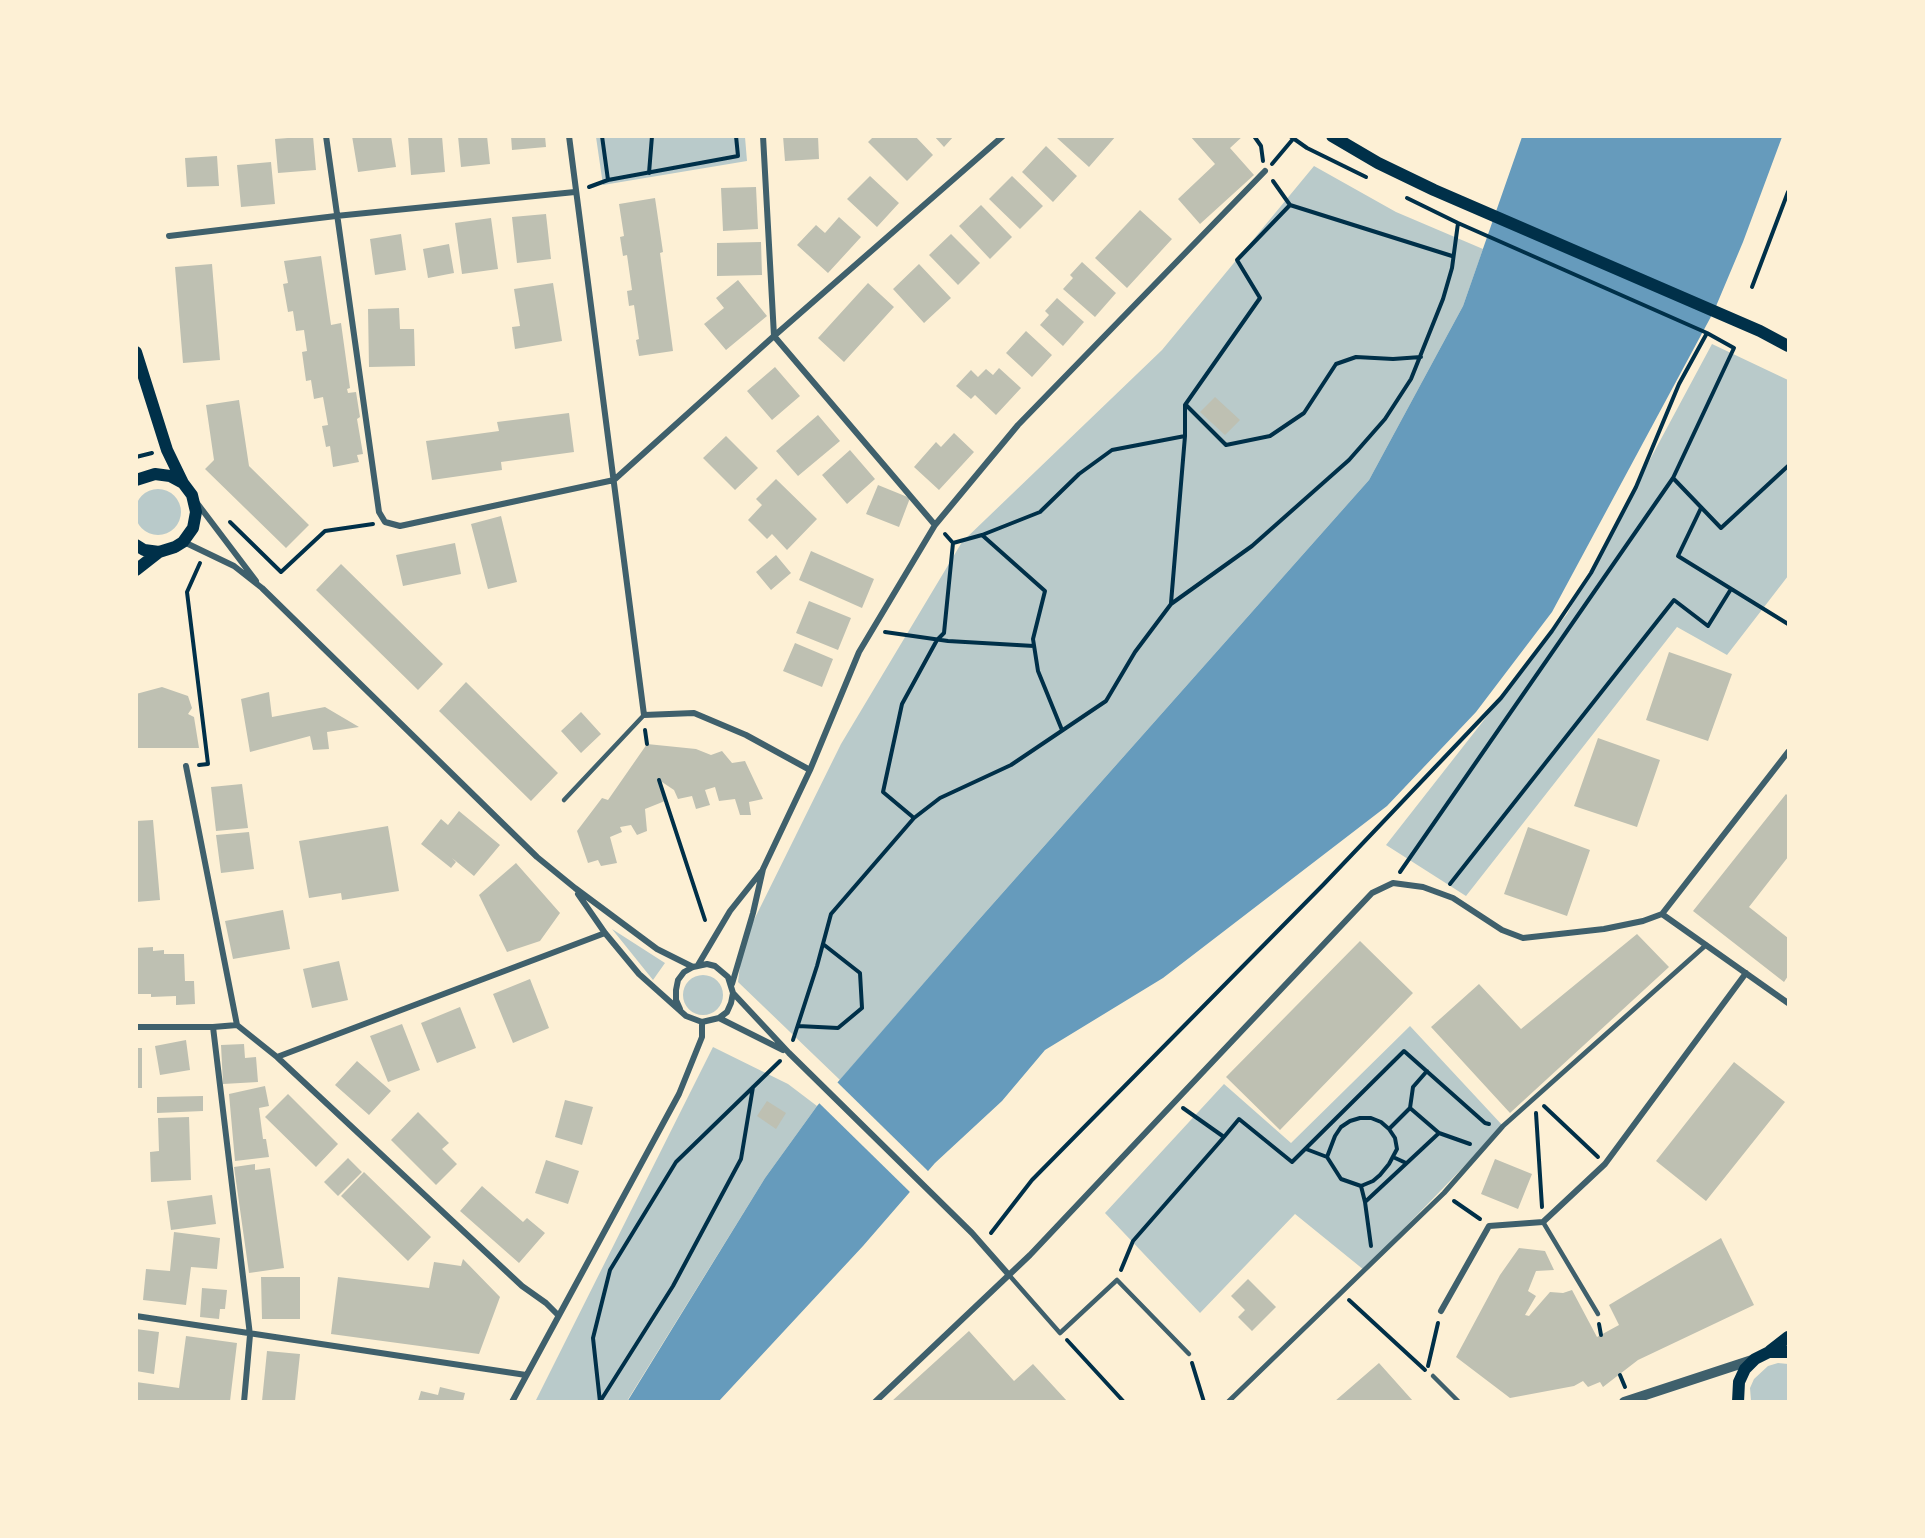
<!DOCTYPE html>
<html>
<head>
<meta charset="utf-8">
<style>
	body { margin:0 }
	#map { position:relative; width:1925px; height:1538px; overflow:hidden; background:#fdf0d5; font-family:Rubik,sans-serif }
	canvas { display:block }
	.frame { position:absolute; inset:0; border:138px solid #fdf0d5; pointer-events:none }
</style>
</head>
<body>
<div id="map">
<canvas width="1925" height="1538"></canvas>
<div class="frame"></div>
</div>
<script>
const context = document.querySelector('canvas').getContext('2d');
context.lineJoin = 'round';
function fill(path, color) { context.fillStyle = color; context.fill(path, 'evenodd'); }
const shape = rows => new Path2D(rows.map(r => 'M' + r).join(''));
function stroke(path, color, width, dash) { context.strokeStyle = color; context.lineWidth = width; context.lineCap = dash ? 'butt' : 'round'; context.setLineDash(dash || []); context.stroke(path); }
fill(shape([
	[596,137,745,137,747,161,603,185],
	[1314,166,1396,212,1483,249,1463,306,1369,480,975,924,840,1080,738,982,741,957,749,930,841,744,962,542,1162,350],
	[1712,344,1788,380,1788,576,1727,655,1677,627,1466,896,1386,845,1567,614],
	'135 512a23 23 0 1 1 46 0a23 23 0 1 1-46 0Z',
	[612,929,665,963,653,980],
	'683 995a20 20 0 1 1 40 0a20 20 0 1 1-40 0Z',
	[1410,1026,1503,1126,1364,1270,1295,1214,1200,1313,1105,1213,1224,1084,1291,1143],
	[713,1047,788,1084,817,1106,765,1178,627,1401,535,1402],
	[1778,1363,1788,1364,1788,1401,1751,1401,1750,1388,1754,1379,1768,1366]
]), '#b9caca');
fill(shape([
	[1522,137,1782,137,1743,242,1714,311,1552,612,1476,712,1387,806,1163,978,1045,1050,1002,1101,935,1163,863,1246,719,1401,627,1402,765,1178,817,1106,975,924,1369,480,1463,306]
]), '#669bbc');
fill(shape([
	[836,1081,930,1173,912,1194,817,1101]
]), '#fdf0d5');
fill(shape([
	[313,136,316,170,278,173,275,139],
	[352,136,391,136,396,167,358,172],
	[408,136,442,136,445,172,411,175],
	[458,136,487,136,490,164,461,167],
	[511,136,545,136,546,147,512,150],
	[783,136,818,136,819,159,785,161],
	[874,136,915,136,933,155,907,181,868,142],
	[934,136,954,136,944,147],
	[1059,136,1116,136,1089,167,1057,138],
	[1190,136,1243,136,1230,148,1254,175,1200,224,1178,199,1215,164],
	[1046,146,1077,176,1053,202,1022,172],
	[217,156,219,186,187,187,185,158],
	[271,162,275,204,241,207,237,165],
	[870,176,899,203,877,227,847,199],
	[1012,176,1043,206,1020,229,989,199],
	[756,187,758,229,723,231,721,188],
	[655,198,663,252,660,253,673,351,639,356,636,340,639,339,634,305,629,306,627,291,632,290,627,255,623,256,620,237,624,236,619,204],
	[981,205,1012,237,990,259,959,226],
	[1140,210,1172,239,1127,288,1095,258],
	[546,214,551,259,517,263,512,217],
	[839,217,861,237,828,273,797,245,816,225,825,233],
	[491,218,498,269,462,274,455,223],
	[401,234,406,270,375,275,370,239],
	[951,234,980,263,958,285,929,255],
	[761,242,762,275,717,276,717,243],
	[449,244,454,273,428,278,423,249],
	[321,256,331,325,341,323,350,388,347,389,348,393,356,392,360,417,357,419,363,454,357,455,359,462,333,467,330,446,326,447,322,426,328,425,323,397,314,399,311,380,306,381,302,352,307,351,304,330,296,331,293,311,288,312,283,284,288,283,284,261],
	[1082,262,1116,293,1095,317,1063,289,1073,278,1070,275],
	[212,264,220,360,183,363,175,267],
	[919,264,951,298,924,323,893,289],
	[738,280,767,316,726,350,704,324,724,308,716,298],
	[553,283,562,341,515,349,512,327,520,326,514,289],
	[868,283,894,307,844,362,818,338],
	[1057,298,1084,322,1063,346,1040,325,1049,315,1045,311],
	[399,308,400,329,414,329,415,366,369,367,368,309],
	[1026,331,1052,355,1032,377,1006,353],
	[775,367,800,396,772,420,747,391],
	[999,368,1021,388,996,415,975,395,971,399,956,386,971,370,978,377,986,369,993,375],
	[1215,397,1240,420,1225,435,1200,412],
	[239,400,249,466,309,525,286,548,205,469,214,460,206,405],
	[569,413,574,452,501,462,502,470,432,480,426,441,499,431,497,422],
	[818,415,840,441,798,476,776,451],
	[954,433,974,452,939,490,914,467,936,442,941,447],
	[726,436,758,468,735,490,703,458],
	[850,450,875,479,847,504,822,475],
	[776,479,817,519,787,550,772,534,767,539,748,520,762,505,756,499],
	[878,485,910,498,899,527,866,514],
	[501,516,517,582,488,589,471,524],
	[455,543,461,574,403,586,396,555],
	[811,551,874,579,862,608,799,580],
	[776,555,791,573,771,590,756,572],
	[341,564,443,664,418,690,316,590],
	[809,601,851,618,838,650,796,633],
	[795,643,833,659,822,687,783,671],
	[1669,652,1732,674,1708,741,1646,720],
	[466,682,558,773,531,801,439,711],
	[162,687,188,696,192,708,188,714,194,717,199,748,136,748,136,694],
	[269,692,272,717,325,707,359,727,327,732,329,749,313,750,310,736,250,752,241,699],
	[581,712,601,734,581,753,561,731],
	[1598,738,1660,760,1637,827,1574,806],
	[647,744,696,749,711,755,722,751,732,763,745,761,763,799,749,802,751,815,740,815,735,799,719,801,715,787,705,790,710,805,696,809,692,796,678,799,674,790,659,780,665,801,645,809,647,831,637,835,631,825,620,827,622,832,610,837,617,863,601,866,598,860,588,863,577,831,602,798,608,800],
	[242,784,248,828,216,831,211,787],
	[1786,794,1788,796,1788,857,1749,907,1788,938,1788,976,1784,982,1693,911],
	[459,811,500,845,474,876,452,858,456,862,451,868,421,844,441,819,448,825],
	[153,820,160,900,136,902,136,821],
	[388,826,399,891,342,900,341,893,309,898,299,841],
	[1528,827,1590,850,1567,916,1504,894],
	[249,832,254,869,221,873,216,835],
	[516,863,560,913,540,941,507,952,479,895],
	[283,910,290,949,233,959,225,921],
	[1637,934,1669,967,1510,1113,1431,1027,1479,984,1521,1029],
	[1360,941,1413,993,1280,1130,1226,1077],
	[153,947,153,951,164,950,164,954,184,954,185,981,194,981,195,1004,176,1005,176,996,151,997,151,994,136,994,136,948],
	[339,961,348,1000,312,1008,303,969],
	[530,979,549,1028,513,1043,493,994],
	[460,1007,476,1048,437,1063,421,1023],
	[402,1024,420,1070,388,1082,370,1036],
	[186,1040,190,1070,160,1075,155,1046],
	[244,1044,245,1058,256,1057,258,1082,223,1084,221,1045],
	[136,1048,142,1048,142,1088,136,1088],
	[357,1061,391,1091,369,1115,335,1085],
	[1734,1062,1785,1102,1706,1201,1656,1161],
	[265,1086,269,1106,259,1108,263,1139,266,1139,269,1157,235,1161,229,1094],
	[288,1094,338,1144,316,1167,265,1117],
	[203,1096,203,1111,157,1113,157,1097],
	[565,1100,593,1107,582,1145,555,1137],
	[767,1101,786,1113,776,1129,757,1116],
	[418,1112,449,1143,442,1149,457,1164,436,1185,391,1140],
	[189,1117,191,1180,151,1182,150,1152,159,1151,158,1118],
	[348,1158,362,1172,338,1196,324,1182],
	[1495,1159,1532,1174,1518,1209,1481,1194],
	[546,1160,579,1171,568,1204,535,1193],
	[255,1164,255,1170,270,1168,284,1268,249,1273,234,1167],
	[364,1172,431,1237,408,1261,341,1196],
	[482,1186,523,1222,527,1218,545,1233,519,1263,460,1211],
	[212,1195,216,1224,171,1230,167,1201],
	[174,1232,220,1238,217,1269,191,1267,186,1305,143,1300,146,1269,170,1271],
	[1721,1238,1754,1305,1638,1360,1603,1387,1600,1382,1588,1387,1583,1381,1574,1386,1510,1398,1456,1357,1500,1275,1519,1248,1545,1251,1554,1270,1536,1271,1528,1291,1536,1296,1525,1315,1529,1316,1550,1292,1563,1293,1572,1290,1597,1337,1619,1325,1609,1305],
	[463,1259,500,1297,479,1354,331,1334,338,1277,429,1288,434,1262,461,1266],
	[261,1277,300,1277,300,1319,262,1319],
	[1248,1279,1276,1307,1252,1331,1238,1317,1245,1310,1231,1296],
	[202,1288,227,1290,225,1309,220,1309,219,1319,200,1317],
	[136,1329,159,1332,154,1374,136,1371],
	[969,1331,1014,1381,1033,1364,1067,1401,892,1401],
	[186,1336,237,1343,230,1401,136,1401,136,1382,179,1388],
	[267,1351,300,1354,295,1401,262,1401],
	[1379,1363,1413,1401,1335,1401],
	[440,1387,465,1393,463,1401,418,1401,421,1391,438,1395]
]), '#bec0b2');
stroke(shape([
	[602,136,608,180,738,156,736,136],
	[1254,136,1261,146,1263,161],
	[1290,136,1307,148,1366,177],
	[1272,164,1293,139],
	[649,173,652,136],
	[589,187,608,180],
	[1407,198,1458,223,1707,333,1734,348,1673,478,1721,528,1788,466],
	[1290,205,1452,256],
	[1752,287,1788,192],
	[1186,405,1226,445,1270,436,1304,413,1336,364,1356,357,1393,359,1421,357],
	[136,457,152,453],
	[1701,508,1678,556,1788,624],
	[230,522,281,572,325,531,373,524],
	[945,534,953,543,982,535,1045,591,1033,639,1038,671,1062,730],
	[982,535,1040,512,1079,474,1112,450,1185,436],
	[1171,603,1185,436,1185,405,1260,298,1237,260,1290,205,1273,181],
	[885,632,948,641,1034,646],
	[645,730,647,744],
	[199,765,208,764,187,592,200,563],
	[659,780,705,920],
	[914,818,883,792,902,704,937,640,944,633,953,543],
	[1400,872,1673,478],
	[1450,884,1674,600,1708,626,1731,589],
	[798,1026,838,1028,862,1008,860,973,823,944],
	[793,1040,817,966,831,914,914,818,940,798,1011,765,1106,701,1135,652,1171,604,1252,546,1349,460,1385,419,1411,379,1443,299,1452,268,1458,223],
	[1427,1071,1413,1087,1410,1108,1439,1133],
	[1544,1106,1598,1157],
	[1183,1108,1224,1137,1239,1119,1292,1162,1404,1051,1485,1123,1489,1124],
	[1536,1113,1542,1207],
	[1360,1118,1371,1118,1381,1122,1389,1129,1395,1138,1397,1149,1389,1164,1380,1175,1373,1181,1361,1186,1341,1179,1327,1157,1335,1136,1341,1127,1350,1121,1360,1118],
	[1389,1129,1410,1108],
	[1306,1149,1327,1157],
	[1393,1157,1406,1163],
	[1361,1186,1365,1202],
	[1454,1201,1480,1219],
	[991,1233,1032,1180,1323,885,1501,698,1552,631,1591,573,1636,487,1679,384,1707,333],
	[1371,1246,1365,1202,1439,1133,1470,1144],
	[1121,1270,1133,1241,1224,1137],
	[1349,1300,1425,1370],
	[1599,1324,1601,1335],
	[1067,1340,1124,1402],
	[1192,1363,1204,1402],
	[1428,1366,1438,1323],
	[1620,1375,1625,1387],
	[601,1400,673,1286,741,1159,753,1087],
	[600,1402,593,1338,610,1270,676,1162,780,1061]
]), '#003049', 4);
stroke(shape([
	[564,800,644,715],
	[1543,1222,1598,1314],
	[1009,1275,1060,1333,1117,1280,1189,1354],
	[1433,1376,1459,1402]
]), '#3f606c', 4.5);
stroke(shape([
	[1228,1402,1444,1193,1503,1126,1706,945]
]), '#3f606c', 5);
stroke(shape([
	[326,136,379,512,385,522,400,526,614,480,774,336,1003,136],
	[569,136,644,715,694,713,746,735,810,770],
	[763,136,774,336,935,525],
	[169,236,336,216,575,192],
	[197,503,256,581],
	[184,542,234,566,262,588,537,857,575,888,657,949,693,967],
	[186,766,237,1025],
	[578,894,605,933,639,974,686,1016,702,1022,719,1018,727,1012,731,1003,733,993,728,977,715,966,707,964,693,967,684,972,678,980,676,990,676,1000,680,1009],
	[1662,914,1788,1003],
	[698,965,730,911,761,872],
	[732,984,753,913,763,869,810,770,859,652,935,525,1018,425,1265,171],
	[733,993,789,1053,972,1233,1009,1275],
	[719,1018,783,1050],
	[136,1027,213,1027,237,1025,277,1057,522,1286,546,1303,558,1315],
	[213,1027,250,1335,244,1402],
	[277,1057,605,933],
	[1441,1311,1489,1226,1543,1222,1605,1164,1746,973],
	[136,1316,526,1375],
	[512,1402,679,1094,702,1037,702,1022],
	[875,1402,1030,1255,1372,893,1393,883,1423,887,1453,898,1502,930,1523,938,1604,929,1643,921,1662,914,1788,752]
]), '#3f606c', 6);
stroke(shape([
	[1624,1402,1755,1359]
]), '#3f606c', 10);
stroke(shape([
	[1332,136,1378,163,1434,190,1760,331,1788,346],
	[136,352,167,450,183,483],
	[136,480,155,474,170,476,183,483,192,495,196,512,193,528,183,542,175,547,159,552,144,550,136,545],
	[136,570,159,552],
	[1770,1351,1788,1337],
	[1738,1402,1739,1382,1745,1369,1755,1359,1769,1352,1788,1352]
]), '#003049', 12);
</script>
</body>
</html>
